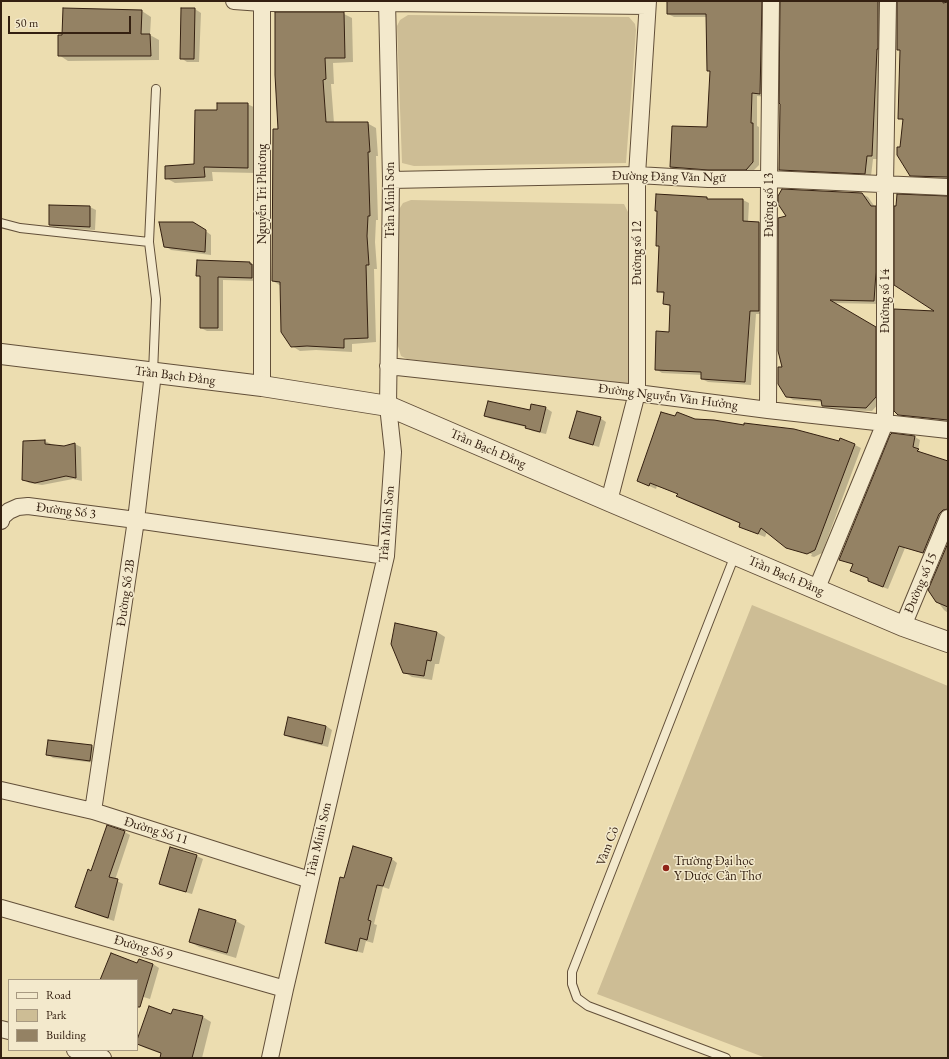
<!DOCTYPE html>
<html>
<head>
<meta charset="utf-8">
<style>
	body { margin:0 }
	#map { position:relative; width:949px; height:1059px; overflow:hidden; background:#ecddb0; font-family:"EB Garamond",serif }
	canvas { display:block }
	.frame { position:absolute; inset:0; border:2px solid #342011; pointer-events:none }
	.legend { position:absolute; left:8px; top:979px; width:130px; height:72px; box-sizing:border-box; background:#f3e9cc; border:1px solid #a79981; margin:0; padding:5px 7px; list-style:none; font-size:12px; color:#342011 }
	.legend li { display:flex; align-items:center; gap:8px; height:20px }
	.legend b { width:20px; border:1px solid #a79981 }
	.scale { position:absolute; left:8px; top:16px; width:123px; height:18px; box-sizing:border-box; border:2px solid #342011; border-top:0; padding-left:5px; font-size:12px; line-height:14px; white-space:nowrap; color:#342011; -webkit-text-stroke:3px #f3e9cc; paint-order:stroke }
</style>
</head>
<body>
<div id="map">
<canvas width="949" height="1059"></canvas>
<div class="frame"></div>
<ul class="legend">
<li><b style="height:5px;background:#f3e9cc"></b>Road</li>
<li><b style="height:11px;background:#cdbd95"></b>Park</li>
<li><b style="height:11px;background:#948264"></b>Building</li>
</ul>
<div class="scale">50 m</div>
</div>
<script>
const context = document.querySelector('canvas').getContext('2d');
context.lineJoin = 'round';
function fill(path, color) { context.fillStyle = color; context.fill(path, 'evenodd'); }
const shape = rows => new Path2D(rows.map(r => 'M' + r).join(''));
function stroke(path, color, width, dash) { context.strokeStyle = color; context.lineWidth = width; context.lineCap = dash ? 'butt' : 'round'; context.setLineDash(dash || []); context.stroke(path); }
function write(font, color, halo, rows, align = 'center') {
  context.font = font + ' "EB Garamond",serif'; context.lineWidth = 3; context.setLineDash([]); context.textBaseline = 'middle'; context.strokeStyle = halo; context.fillStyle = color; for (const [text, x, y, turn = 0] of rows) {
    context.save(); context.translate(x, y); context.rotate((+turn || 0) * Math.PI / 180); context.textAlign = isNaN(turn) ? turn : align; if (halo) context.strokeText(text, 0, 0); context.fillText(text, 0, 0); context.restore();
  }
}
fill(shape([
	[408,15,629,17,635,24,636,30,626,163,414,166,402,163,397,26,400,20],
	[411,200,624,204,629,214,629,299,633,380,627,388,407,359,401,356,397,343,398,211,403,203],
	[752,605,948,686,948,1058,766,1058,597,994]
]), '#cdbd95');
fill(shape([
	[668,1,768,1,766,97,757,96,757,126,759,127,759,165,752,172,715,172,677,170,671,167,708,128,711,72,708,70,707,17,674,17,668,14],
	[781,1,885,1,877,159,873,159,871,176,785,173,780,169],
	[898,1,948,1,948,180,917,179,911,175,901,148,904,121,899,118,901,51,898,49],
	[64,9,142,11,151,17,150,35,159,40,159,60,68,61,59,55,63,36],
	[182,9,195,9,201,13,199,62,187,62,181,58],
	[344,14,352,18,353,62,333,63,334,84,331,84,334,123,367,123,376,128,378,156,376,156,378,220,376,220,375,242,377,269,374,269,376,342,352,344,352,352,316,350,300,351,292,346,281,286,273,281,279,130],
	[247,104,256,108,256,173,212,172,213,181,175,183,166,178,195,165,218,111],
	[862,194,868,197,875,207,881,210,880,304,833,303,881,332,881,401,872,411,830,410,823,406,823,402,793,400,787,396,784,368],
	[948,197,948,423,905,418,899,414,938,312],
	[707,198,709,200,743,200,749,203,748,222,759,223,765,226,765,314,756,314,751,385,708,382,702,379,702,375,662,373,656,369,670,333,671,307,664,304,664,294,658,291,660,247,657,245],
	[50,206,90,207,96,210,95,230,55,228,50,225],
	[199,226,211,235,211,255,171,250,165,246],
	[250,263,258,268,258,281,223,280,223,331,207,331,201,328,201,278,197,275],
	[532,405,546,408,552,412,546,434,532,431,526,427,491,419,485,416,530,411],
	[600,418,606,422,599,447,576,441,570,438],
	[676,418,855,445,861,448,822,553,814,557,794,551,811,556,812,554,787,547,767,532,765,537,747,530,740,527,741,524,684,500,678,496,678,494,657,486,656,489,638,481],
	[915,437,920,440,918,450,923,454,948,462,948,501,941,518,929,555,905,548,888,589,874,584,869,581,869,578,851,570,854,565,840,560],
	[45,441,51,444,51,446,64,447,75,444,81,447,82,481,73,479,42,485,29,483,23,479],
	[948,545,948,613,944,610,929,590],
	[437,632,445,637,439,664,435,664,432,680,412,677,404,672],
	[289,719,326,726,332,730,328,747,291,738,285,735],
	[92,746,98,750,96,763,53,758,47,754],
	[125,832,130,835,115,880,123,884,114,921,82,910,76,907,92,872],
	[171,848,197,856,203,859,192,894,166,887,160,883],
	[392,859,397,863,389,889,383,887,374,924,377,925,373,943,366,941,363,953,332,946,326,943,344,879],
	[200,910,236,921,245,926,236,958,199,947,190,942],
	[139,960,153,964,159,968,150,999,137,995,137,980,101,980,138,965],
	[172,1016,203,1017,211,1022,202,1058,161,1058,162,1054,145,1048,137,1044]
]), '#0003');
const building = shape([
	[667,1,762,1,760,94,752,93,751,123,753,123,753,162,746,170,708,170,670,167,672,126,707,127,710,71,707,71,706,14,667,14,667,1],
	[780,1,878,1,878,49,877,49,872,156,867,156,865,174,779,170,780,104,779,103,780,1],
	[897,1,943,1,943,3,948,2,948,177,910,176,897,155,897,147,900,147,903,119,898,119,900,50,897,50,897,1],
	[63,8,142,10,141,34,150,34,151,56,58,56,58,35,62,35,63,8],
	[181,8,195,8,194,59,180,59,181,8],
	[275,12,344,12,345,58,325,58,326,79,323,80,326,122,368,122,370,152,368,152,370,216,368,216,367,236,369,265,366,265,368,338,344,339,344,348,307,346,291,347,281,332,280,282,272,281,272,279,273,129,278,129,275,75,275,12],
	[217,103,248,103,248,168,204,167,205,177,165,179,165,166,194,164,195,110,217,110,217,103],
	[782,189,862,193,871,206,876,206,876,272,874,301,830,300,876,327,876,397,866,408,822,406,821,400,786,397,778,384,778,367,782,367,778,351,778,218,786,216,778,204,778,196,782,189],
	[656,194,707,197,707,199,743,199,743,221,759,222,759,311,750,311,745,382,701,379,701,372,655,370,656,331,669,332,670,305,663,304,664,292,657,292,659,246,656,246,657,211,655,211,656,194],
	[897,194,948,196,948,420,898,415,894,411,894,309,934,311,894,285,894,206,896,206,897,194],
	[49,205,90,206,90,227,49,225,49,205],
	[159,222,193,222,206,230,205,252,164,247,159,222],
	[197,260,250,262,250,264,252,264,252,278,218,277,218,328,200,328,200,276,196,276,197,260],
	[488,401,530,410,531,404,546,407,540,432,525,428,526,426,484,416,488,401],
	[577,411,601,417,593,445,569,438,577,411],
	[661,412,675,416,677,412,695,419,714,420,744,425,744,423,794,429,839,441,840,438,855,444,815,550,807,554,786,548,761,528,758,534,739,527,740,523,676,496,678,494,650,483,649,486,637,481,661,412],
	[892,433,915,436,913,447,919,449,917,451,948,461,948,509,943,510,939,514,923,553,899,546,883,587,868,581,868,578,850,571,853,564,839,560,890,435,892,433],
	[45,440,45,444,64,446,75,443,76,478,66,476,35,483,22,480,23,441,45,440],
	[948,543,948,607,936,602,928,590,948,543],
	[395,623,437,632,431,661,427,660,424,676,403,673,391,644,395,623],
	[288,717,326,726,322,744,284,735,288,717],
	[48,740,92,745,90,761,46,755,48,740],
	[107,825,125,831,109,877,118,879,108,918,75,907,88,869,91,871,107,825],
	[353,846,392,858,383,886,377,885,368,920,371,921,367,940,360,938,357,951,325,943,340,877,344,878,353,846],
	[170,847,197,855,186,892,159,884,170,847],
	[199,909,236,920,227,953,189,942,199,909],
	[111,953,137,963,139,959,153,964,140,1007,137,1007,137,980,100,980,111,953],
	[149,1006,171,1014,173,1009,203,1016,192,1058,160,1058,161,1053,137,1044,137,1040,149,1006]
]);
fill(building, '#948264');
stroke(building, '#342011', 1);
const service = shape([
	[1,223,20,228,149,242],
	[153,373,156,299,149,242,156,89],
	[726,1058,588,1006,577,998,572,984,572,972,735,555]
]);
const minor = shape([
	[234,1,262,3,387,3,647,6],
	[391,180,637,175,708,179,769,179,948,187],
	[388,366,637,393,768,410,948,430],
	[262,386,262,1],
	[768,410,769,179,771,1],
	[609,501,637,393,637,175,648,1],
	[1,521,2,517,9,511,18,507,28,506,136,520,386,556],
	[817,588,885,423,885,185,888,1],
	[903,626,948,518],
	[1,790,93,811,310,880],
	[93,811,136,520,153,373],
	[1,908,285,989],
	[1,1029,9,1031],
	[75,1050,103,1058],
	[270,1058,285,989,386,556,393,452,388,406,391,180,387,1]
]);
const tertiary = shape([
	[1,354,262,386,388,406,609,501,903,626,948,642]
]);
stroke(service, '#624f39', 10);
stroke(minor, '#624f39', 18);
stroke(tertiary, '#624f39', 22);
stroke(service, '#f3e9cc', 8);
stroke(minor, '#f3e9cc', 16);
stroke(tertiary, '#f3e9cc', 20);
for (const [x, y, r, color] of [
	[666,868,4,"#8f2418"]
]) { const dot = new Path2D(); dot.arc(x, y, r, 0, 2 * Math.PI); context.fillStyle = color; context.fill(dot); stroke(dot, '#f3e9cc', 1.5); }
write('13px', '#342011', '#f3e9cc', [
	["Đường Đặng Văn Ngữ",669,177,1],
	["Nguyễn Tri Phương",262,194,-90],
	["Trần Minh Sơn",390,200,-90],
	["Đường số 13",769,205,-90],
	["Đường số 12",637,253,-90],
	["Đường số 14",885,301,-90],
	["Trần Bạch Đằng",175,376,7],
	["Đường Nguyễn Văn Hưởng",668,397,7],
	["Trần Bạch Đằng",488,449,23],
	["Đường Số 3",66,511,7],
	["Trần Minh Sơn",387,524,-85],
	["Trần Bạch Đằng",786,576,23],
	["Đường số 15",921,583,-67],
	["Đường Số 2B",126,593,-82],
	["Đường Số 11",156,831,17],
	["Trần Minh Sơn",319,840,-77],
	["Vàm Cỏ",608,846,-69],
	["Đường Số 9",143,948,16]
]);
write('13px', '#342011', '#f3e9cc', [
	["Trường Đại học",674,861],
	["Y Dược Cần Thơ",674,876]
], 'left');
</script>
</body>
</html>
